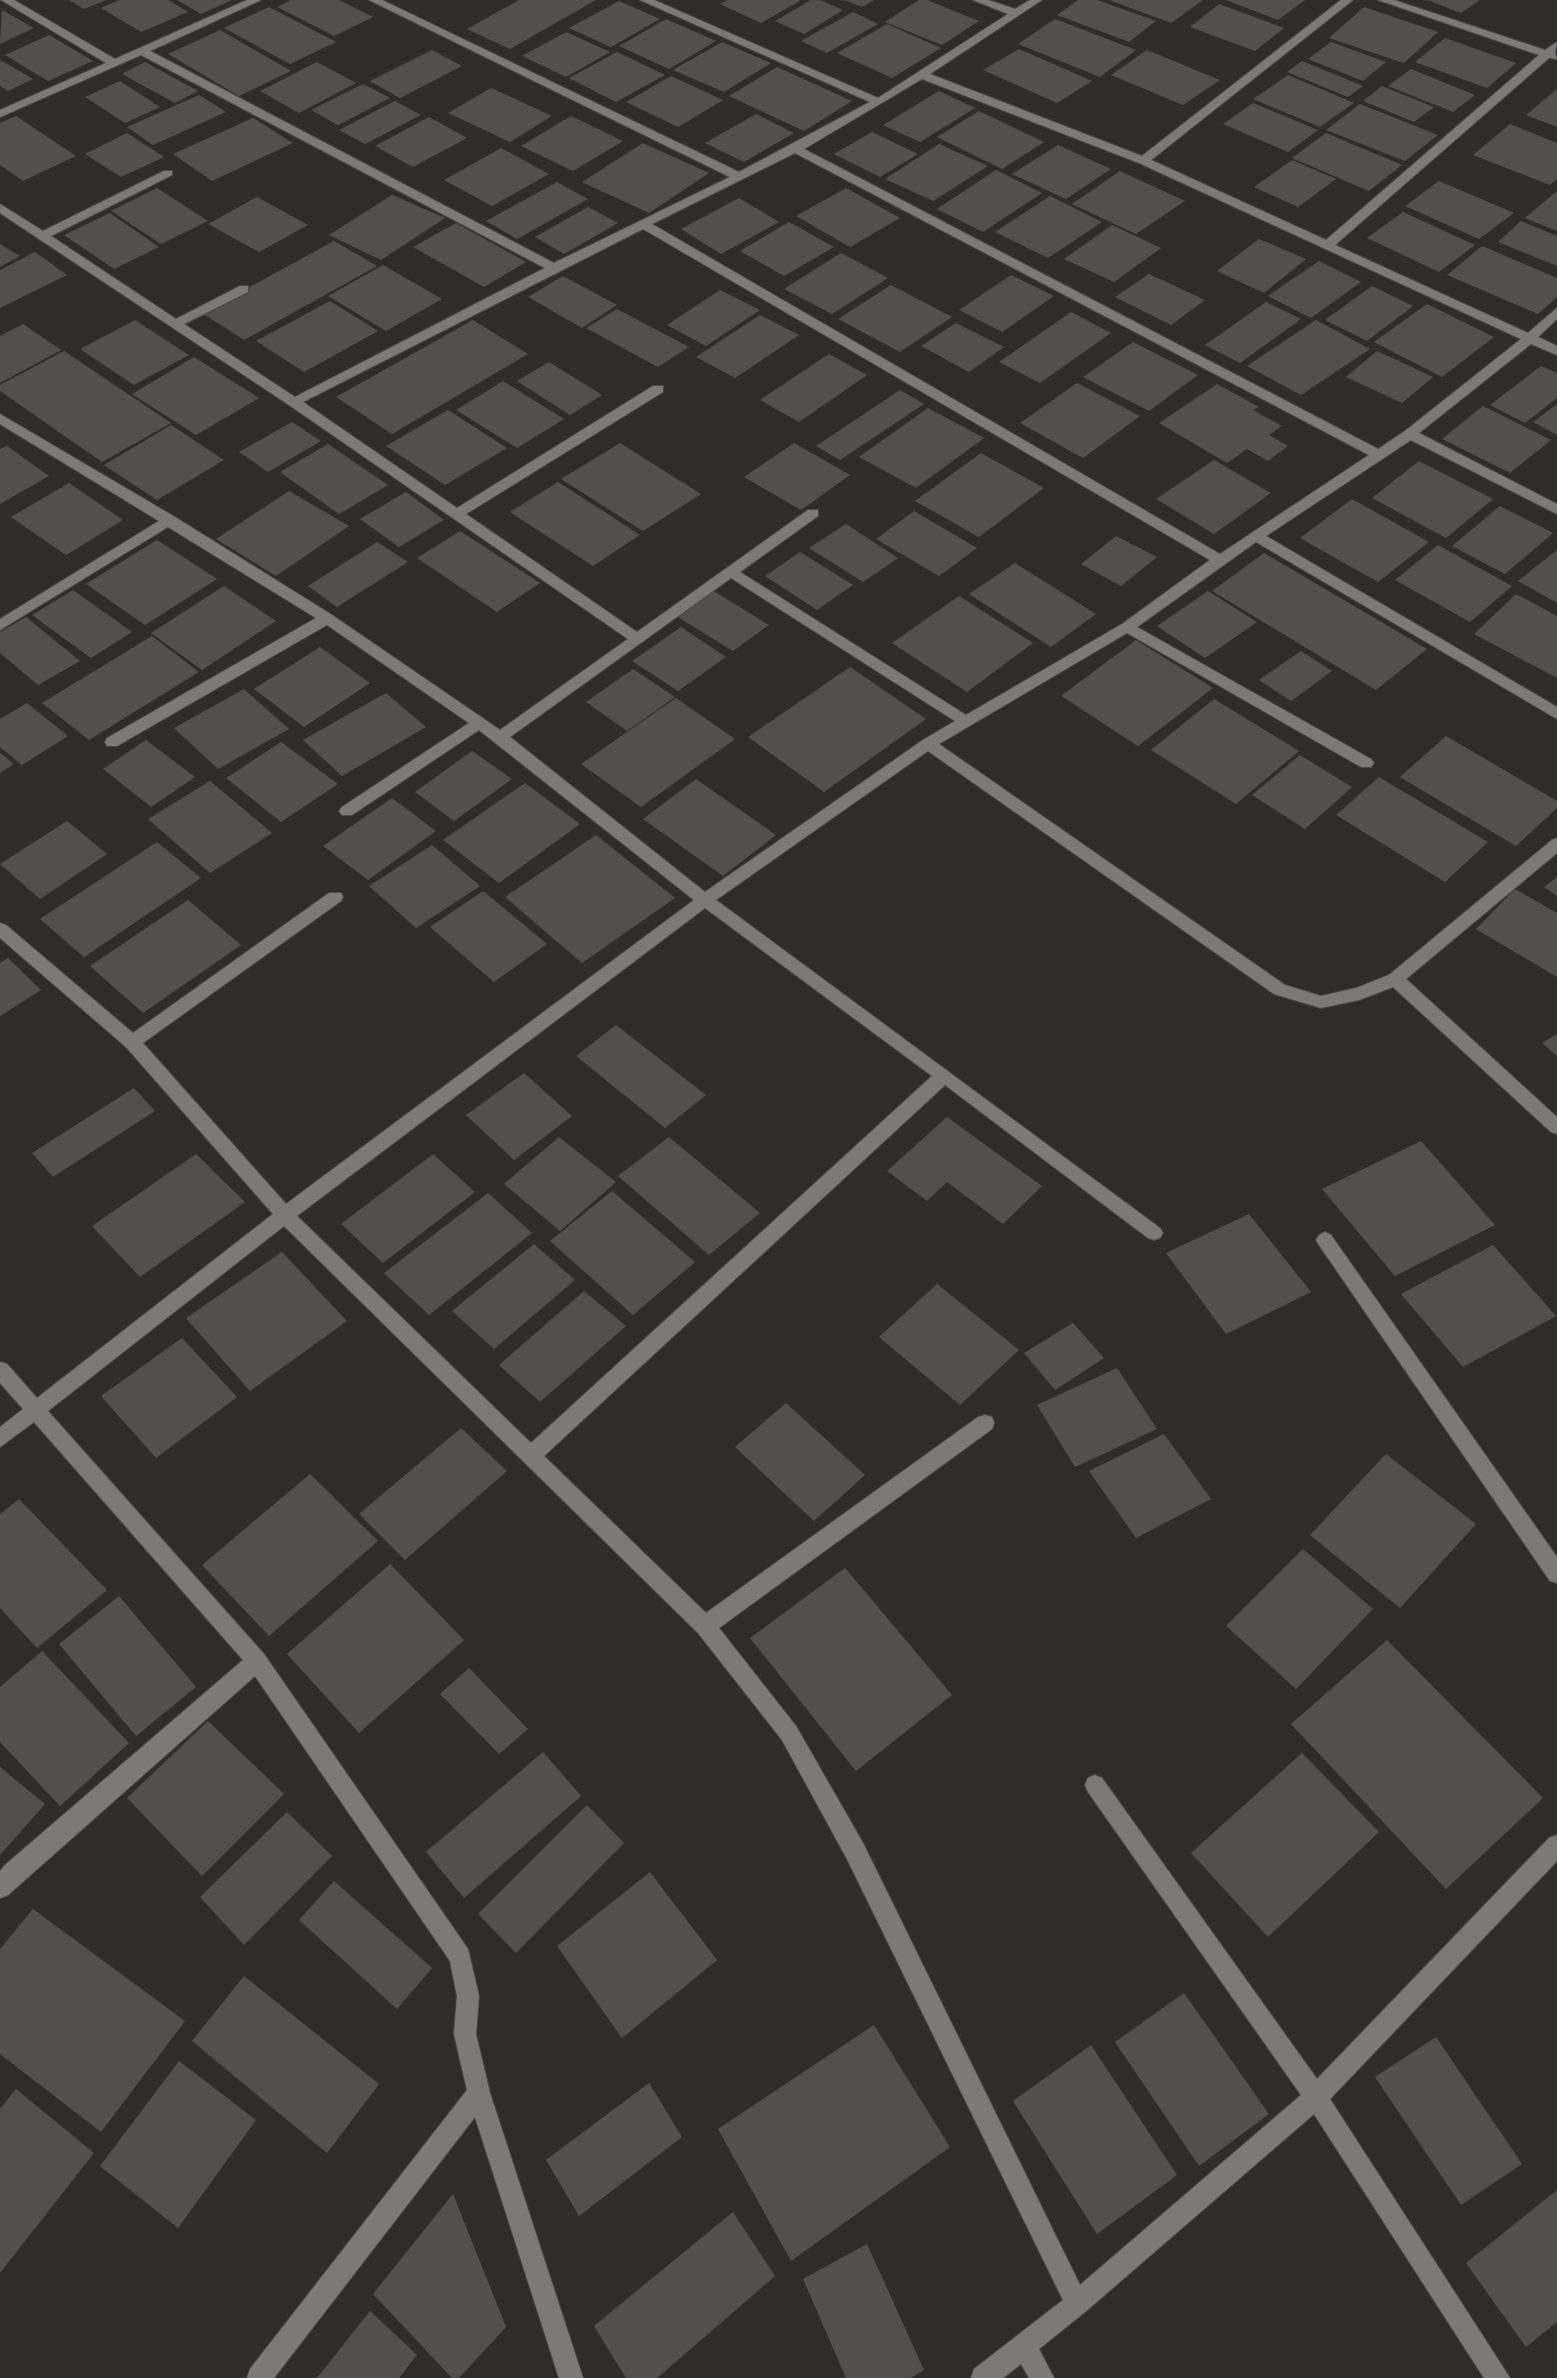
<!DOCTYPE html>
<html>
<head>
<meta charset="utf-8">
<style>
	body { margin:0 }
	canvas { display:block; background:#322c29 }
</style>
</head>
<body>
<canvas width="1557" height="2378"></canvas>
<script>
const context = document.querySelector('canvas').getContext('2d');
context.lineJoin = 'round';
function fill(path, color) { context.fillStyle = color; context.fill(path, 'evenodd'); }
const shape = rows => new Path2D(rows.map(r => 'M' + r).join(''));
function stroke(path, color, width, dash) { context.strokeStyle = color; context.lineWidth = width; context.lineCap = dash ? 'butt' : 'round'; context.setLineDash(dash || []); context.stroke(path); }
fill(shape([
	[69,0,106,0,84,9],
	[119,0,168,0,188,12,141,32,101,8],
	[177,0,232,0,201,14],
	[291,0,339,0,373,17,334,36,277,7],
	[519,0,596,0,510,49,467,29],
	[728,0,801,0,761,23,720,4],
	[811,0,820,0,843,10,804,34,775,21],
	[844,0,874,0,862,7],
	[919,0,927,0,979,21,942,45,885,22],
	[1078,0,1097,0,1156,21,1129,42,1057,15],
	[1109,0,1203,0,1171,23],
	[1226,0,1305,0,1278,20],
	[1428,0,1480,0,1461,13],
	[619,1,660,19,611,47,569,28],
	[1219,4,1284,28,1255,51,1190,27],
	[269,7,336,42,290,64,224,28],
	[1364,7,1438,32,1404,63,1329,38],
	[2,10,34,28,0,44],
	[853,12,878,24,827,53,801,41],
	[666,19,716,41,669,69,619,46],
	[1055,19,1136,50,1100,77,1018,44],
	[887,24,941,48,892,78,837,53],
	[220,30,291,71,239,96,168,54],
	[566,32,610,52,566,77,522,56],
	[49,35,93,61,48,81,5,55],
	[1445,38,1516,63,1487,88,1415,62],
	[722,42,771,63,724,92,673,70],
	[1331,42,1386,62,1363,81,1308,59],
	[1019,49,1092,81,1057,103,983,70],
	[432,50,462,66,400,98,370,81],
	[1147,50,1220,80,1183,105,1111,75],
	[617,52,665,75,616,102,569,78],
	[0,60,33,79,8,91,0,86],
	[1302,61,1363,86,1348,97,1287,72],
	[145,62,198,91,175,103,122,74],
	[317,62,356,83,299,113,260,91],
	[777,67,852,101,804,131,729,96],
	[1411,69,1475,95,1453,112,1388,86],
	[1288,75,1354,103,1320,127,1253,99],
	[671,76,723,100,678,127,626,102],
	[120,81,160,107,125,123,85,97],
	[363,84,390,98,338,125,311,110],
	[1382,86,1434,107,1414,122,1363,101],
	[491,88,552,116,510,142,448,113],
	[1557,89,1557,127,1526,115],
	[939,91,975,108,920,142,883,125],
	[199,95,226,112,153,145,127,127],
	[395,101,421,115,365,144,339,130],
	[1253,103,1318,130,1288,152,1223,124],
	[1360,104,1438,135,1405,161,1326,130],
	[979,111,1044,142,1002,169,937,137],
	[756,114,794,133,744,162,705,143],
	[16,116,76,156,23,181,0,165,0,123],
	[571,116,623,141,573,171,521,146],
	[429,117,467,138,413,167,375,146],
	[253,118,293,143,212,181,173,154],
	[1510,124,1557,143,1557,179,1550,185,1473,155],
	[872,132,918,154,880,177,834,154],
	[127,133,164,157,121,177,85,154],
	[1326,133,1402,165,1369,191,1292,158],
	[643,143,709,173,649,213,582,182],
	[939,144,988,166,933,201,885,179],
	[1058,145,1111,169,1066,199,1012,174],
	[501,148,549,174,492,206,444,180],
	[1292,160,1336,179,1298,207,1254,187],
	[996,170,1042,193,983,232,937,209],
	[1120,171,1185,201,1136,234,1072,204],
	[1439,181,1514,213,1479,239,1405,206],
	[557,182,588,199,517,239,486,221],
	[157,188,208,221,161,244,111,211],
	[846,188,900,218,850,247,796,216],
	[1557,191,1557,231,1525,218],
	[392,195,445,218,381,260,329,235],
	[1050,196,1102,222,1048,258,995,232],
	[257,197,308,225,259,252,208,224],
	[739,198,779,222,721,254,681,229],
	[588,207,618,223,564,254,535,237],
	[1403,212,1475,245,1439,272,1367,238],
	[110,213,159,247,114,269,64,235],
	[1521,221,1557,236,1557,266,1498,242],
	[789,222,834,247,784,276,740,251],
	[456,223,526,262,484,287,413,247],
	[1112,225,1161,248,1114,282,1064,259],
	[1259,239,1306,259,1264,293,1217,271],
	[334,241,377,266,244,340,202,313],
	[0,244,20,256,0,267],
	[1482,246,1557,278,1557,297,1538,314,1447,275],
	[35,252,67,275,0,308,0,270],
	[841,253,888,278,832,314,784,289],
	[1319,261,1361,282,1311,318,1268,296],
	[383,265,442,299,386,331,328,296],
	[1149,274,1205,300,1171,325,1115,297],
	[1011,275,1054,296,1002,332,959,310],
	[563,276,617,305,582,328,528,297],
	[891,285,952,317,900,352,838,319],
	[1372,286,1413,306,1367,341,1325,320],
	[720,290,760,310,706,346,667,325],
	[330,301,378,331,304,372,256,341],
	[1266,302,1301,319,1240,363,1205,345],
	[1427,304,1494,337,1442,377,1374,342],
	[617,309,689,347,658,367,586,328],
	[1071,312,1111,333,1040,383,999,362],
	[760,315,799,335,735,378,696,357],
	[135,320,189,355,134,385,80,349],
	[473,320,528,354,392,434,336,397],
	[1316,320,1370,349,1301,395,1247,366],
	[956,323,1004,347,969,372,921,346],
	[23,324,61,350,0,383,0,336],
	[1133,342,1198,375,1149,411,1083,377],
	[64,351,171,423,102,462,0,391,0,385],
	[1377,351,1433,377,1402,403,1346,377],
	[829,354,867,375,799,422,760,400],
	[194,357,259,398,196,435,132,394],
	[549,362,602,395,570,415,517,381],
	[1541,366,1557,373,1557,398,1525,423,1490,405],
	[503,381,564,419,517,448,456,410],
	[1077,383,1140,416,1083,458,1020,423],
	[1217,384,1259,407,1253,410,1282,426,1269,435,1288,446,1268,461,1247,449,1227,463,1159,423],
	[900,390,924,404,840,460,816,446],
	[1557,404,1557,435,1533,422],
	[1483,406,1551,440,1510,473,1442,439],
	[928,408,984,438,916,488,859,457],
	[448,410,507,448,445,485,386,446],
	[292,422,321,441,268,472,239,452],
	[171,425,224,460,157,500,104,465],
	[620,443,701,494,643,531,561,479],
	[794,443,850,475,801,510,744,477],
	[328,444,388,485,339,514,280,472],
	[7,446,49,476,0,504,0,449],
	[981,453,1044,488,979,537,915,501],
	[1214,460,1271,493,1214,534,1156,499],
	[1419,461,1493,499,1446,538,1372,498],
	[558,482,640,535,593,566,510,512],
	[69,483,123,520,66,555,11,517],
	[289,491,349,526,276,576,216,539],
	[406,492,444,520,399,547,360,519],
	[1352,499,1429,542,1378,582,1300,538],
	[1500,506,1553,533,1505,574,1452,546],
	[914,511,977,548,939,576,876,539],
	[846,524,898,558,863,582,809,548],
	[460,531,540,583,497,612,417,558],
	[1116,536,1157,557,1121,586,1081,564],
	[157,540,217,579,145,625,86,584],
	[377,542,408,562,337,607,308,586],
	[1438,545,1512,586,1470,622,1395,580],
	[1557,550,1557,603,1518,581],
	[800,552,853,585,817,610,765,576],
	[1264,553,1427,649,1376,690,1212,591],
	[1015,563,1096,614,1051,647,969,594],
	[224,586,276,621,202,670,151,633],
	[73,590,132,632,91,658,32,615],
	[712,590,769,625,733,651,676,616],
	[1208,591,1257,622,1205,658,1157,626],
	[1516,594,1557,616,1557,678,1474,634],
	[959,596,1033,643,967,692,892,643],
	[26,617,80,661,38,685,0,653,0,632],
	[681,627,726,657,678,691,632,661],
	[152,636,199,672,89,740,42,703],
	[1136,640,1213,688,1138,746,1061,696],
	[320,647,370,683,304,727,254,689],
	[1301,651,1332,671,1291,701,1259,680],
	[850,667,926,719,824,792,748,737],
	[633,669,675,697,627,731,586,702],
	[244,689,289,729,218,769,174,728],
	[386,693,426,727,342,776,303,740],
	[676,698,735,739,641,807,581,764],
	[1214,699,1299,751,1236,804,1151,750],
	[27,703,68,736,22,765,0,747,0,719],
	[1446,736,1557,801,1557,808,1516,846,1400,777],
	[146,740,195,777,151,807,103,769],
	[281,742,338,784,281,822,226,778],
	[472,751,512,779,454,821,415,792],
	[0,753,14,764,0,773],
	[1300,755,1352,787,1305,829,1252,795],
	[1379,777,1488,842,1445,882,1336,815],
	[696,779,776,835,723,876,643,819],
	[210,781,272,833,210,873,148,819],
	[525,783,580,824,499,883,443,840],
	[392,798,436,831,368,880,323,846],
	[67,821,107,854,40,899,0,864],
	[596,835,675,898,582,963,505,897],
	[157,842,201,878,84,957,40,919],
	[432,845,480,886,416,928,369,886],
	[1557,877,1557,896,1544,887],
	[1515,889,1557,913,1557,977,1476,929],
	[483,891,547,944,494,982,430,927],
	[188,900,241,945,143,1013,90,966],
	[8,958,41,990,0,1016,0,963],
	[616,1025,706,1095,665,1128,576,1056],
	[1557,1034,1557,1056,1542,1043],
	[524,1073,572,1116,514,1160,466,1115],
	[134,1088,155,1111,53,1177,32,1153],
	[947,1117,1042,1186,1003,1224,947,1182,927,1201,887,1171],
	[559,1137,616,1182,560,1231,504,1184],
	[669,1137,760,1213,709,1255,618,1176],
	[1421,1141,1495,1225,1395,1276,1322,1189],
	[196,1154,245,1202,140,1277,92,1226],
	[433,1154,475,1192,383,1263,341,1224],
	[612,1191,695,1262,633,1315,550,1241],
	[488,1193,532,1233,429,1315,384,1273],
	[1249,1214,1311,1292,1226,1334,1166,1253],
	[534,1244,575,1280,494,1349,452,1311],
	[1493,1245,1556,1316,1463,1367,1401,1294],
	[282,1252,347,1321,250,1391,186,1318],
	[937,1284,1019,1350,960,1405,879,1337],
	[584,1291,626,1326,540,1402,499,1365],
	[1073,1323,1104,1358,1055,1390,1024,1353],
	[182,1338,237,1397,156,1458,101,1396],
	[1117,1368,1157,1429,1075,1467,1037,1405],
	[786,1403,865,1475,814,1521,735,1447],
	[461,1428,507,1471,405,1560,359,1514],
	[1164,1434,1211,1499,1136,1538,1089,1471],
	[1386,1454,1476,1524,1400,1608,1310,1535],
	[310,1474,378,1541,269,1636,202,1565],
	[19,1499,107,1590,37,1648,0,1608,0,1514],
	[1303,1549,1373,1609,1296,1689,1226,1626],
	[390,1564,464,1640,359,1733,287,1654],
	[845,1568,952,1695,856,1771,750,1638],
	[119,1596,196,1687,136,1736,59,1644],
	[1387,1640,1543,1798,1446,1889,1291,1724],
	[42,1651,129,1743,60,1806,0,1742,0,1687],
	[469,1668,528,1729,499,1754,440,1694],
	[208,1721,284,1794,202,1876,127,1798],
	[543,1752,581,1796,464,1898,426,1852],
	[1302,1753,1379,1832,1268,1937,1191,1853],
	[0,1767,45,1804,0,1855],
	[587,1805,624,1843,516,1953,478,1914],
	[287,1812,332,1856,244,1945,200,1897],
	[650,1872,717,1960,622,2038,557,1946],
	[334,1881,432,1968,397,2009,299,1920],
	[33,1909,185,2021,101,2132,0,2054,0,1949],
	[244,1976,379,2084,327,2153,192,2041],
	[1184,1993,1269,2114,1199,2166,1115,2042],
	[874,2025,950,2147,791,2261,718,2129],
	[1436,2037,1522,2164,1461,2205,1375,2077],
	[1091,2045,1177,2175,1097,2234,1013,2101],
	[179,2061,256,2120,178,2228,100,2166],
	[649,2083,682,2137,579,2216,546,2160],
	[16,2089,94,2153,0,2273,0,2109],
	[1557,2190,1557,2322,1526,2347,1466,2263],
	[453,2194,506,2327,459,2378,452,2378,373,2294],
	[733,2212,775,2276,657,2378,626,2378,594,2326],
	[867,2244,924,2370,911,2378,846,2378,803,2279],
	[370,2311,417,2355,399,2378,317,2378]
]), '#554f4c');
const minor = shape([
	[1,0,14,0,115,59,247,0,261,0,150,51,554,263,730,177,369,0,382,0,739,172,870,102,640,0,654,0,878,98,1008,14,973,0,988,0,1015,9,1030,0,1042,0,930,74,1142,156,1341,0,1353,0,1151,160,1326,240,1539,55,1378,0,1394,0,1545,50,1557,42,1555,53,1557,59,1549,58,1335,245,1528,333,1557,308,1557,319,1538,337,1557,346,1557,355,1531,344,1419,433,1557,504,1557,514,1411,440,1266,536,1557,707,1557,719,1256,542,1137,627,1371,759,1374,763,1371,767,1361,767,1127,633,939,744,1285,985,1321,996,1356,988,1389,975,1552,840,1557,838,1557,853,1406,979,1557,1117,1557,1134,1551,1132,1393,987,1359,1000,1321,1008,1274,994,928,751,716,900,1160,1228,1163,1233,1160,1238,1154,1240,1148,1238,945,1085,544,1456,706,1613,978,1417,985,1415,992,1417,994,1423,992,1429,719,1628,796,1726,863,1843,1080,2285,1301,2095,1088,1792,1085,1785,1088,1778,1095,1775,1102,1778,1317,2079,1549,1838,1557,1835,1557,1861,1330,2099,1510,2378,1484,2378,1314,2114,1085,2312,1039,2349,1054,2378,1029,2378,1021,2364,1003,2378,971,2378,974,2369,1063,2300,847,1859,782,1740,698,1633,284,1226,48,1411,264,1654,468,1949,479,1996,476,2034,490,2093,583,2378,559,2378,475,2117,274,2378,247,2378,250,2369,467,2090,454,2034,457,1996,450,1961,255,1676,8,1895,0,1898,0,1871,5,1865,243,1660,34,1422,0,1447,0,1427,23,1409,0,1383,0,1362,7,1364,37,1398,273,1214,126,1047,0,938,0,923,6,925,133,1033,329,893,341,893,343,897,341,901,143,1043,286,1204,694,900,479,730,352,815,342,815,339,811,342,807,469,723,327,625,117,746,107,746,105,742,107,738,316,618,168,527,0,630,0,619,159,521,0,424,0,414,175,517,332,615,500,730,628,639,289,405,0,213,0,204,43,231,164,171,172,171,172,175,51,236,176,319,240,286,248,286,248,292,184,324,295,397,545,268,141,55,0,117,0,110,106,63,1,0],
	[922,79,1139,163,1521,339,1405,431,1378,449,804,149,922,79],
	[795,153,1369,455,1220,554,652,224,795,153],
	[643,229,1210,560,1122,624,966,715,740,572,818,516,818,510,808,510,637,632,466,514,663,392,663,386,653,386,457,508,303,402,643,229],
	[731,578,955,721,923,740,705,892,510,737,731,578],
	[705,908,932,1076,531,1443,297,1216,705,908],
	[1325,1232,1331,1235,1557,1557,1557,1583,1550,1581,1319,1245,1316,1240,1319,1235,1325,1232]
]);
stroke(minor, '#4e4a47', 2);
fill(minor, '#7f7975');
</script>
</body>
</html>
